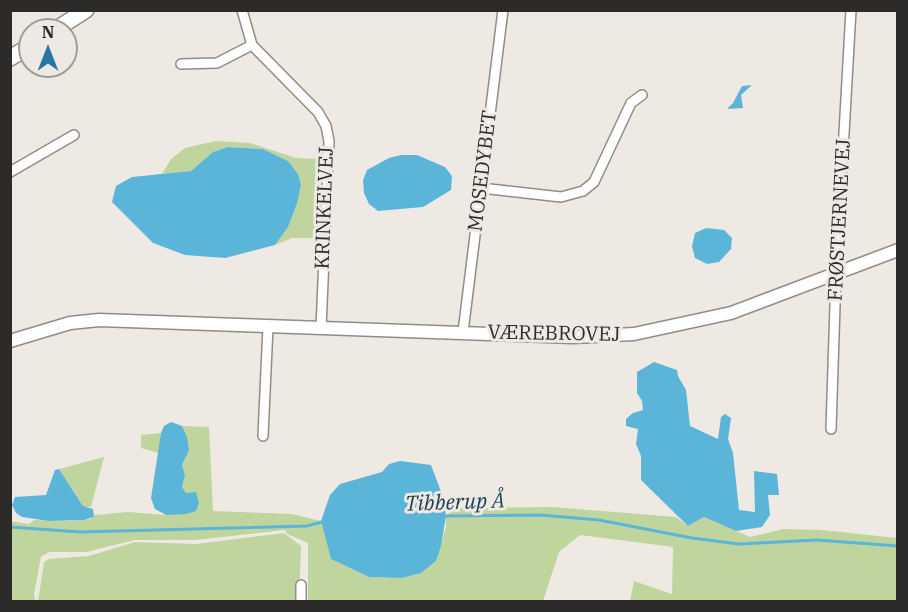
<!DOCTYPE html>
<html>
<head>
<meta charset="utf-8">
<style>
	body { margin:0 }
	#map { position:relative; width:908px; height:612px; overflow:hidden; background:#efe9e4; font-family:"IBM Plex Serif",serif }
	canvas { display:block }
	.frame { position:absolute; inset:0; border:12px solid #2d2b29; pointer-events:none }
	.north { position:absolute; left:18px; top:18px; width:60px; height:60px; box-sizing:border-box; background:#efe9e4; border:2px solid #a19d99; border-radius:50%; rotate:0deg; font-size:16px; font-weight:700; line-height:24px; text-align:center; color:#2d2b29 }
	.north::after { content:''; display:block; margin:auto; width:21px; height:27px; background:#2b75a9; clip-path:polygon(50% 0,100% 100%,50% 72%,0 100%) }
</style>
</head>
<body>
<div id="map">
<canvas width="908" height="612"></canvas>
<div class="frame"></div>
<div class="north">N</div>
</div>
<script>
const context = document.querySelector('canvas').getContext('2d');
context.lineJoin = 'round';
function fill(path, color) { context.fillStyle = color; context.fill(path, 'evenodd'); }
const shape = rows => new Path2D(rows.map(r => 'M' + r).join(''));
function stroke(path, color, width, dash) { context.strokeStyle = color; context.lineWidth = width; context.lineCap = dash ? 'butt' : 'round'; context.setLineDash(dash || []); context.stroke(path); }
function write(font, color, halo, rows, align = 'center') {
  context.font = font + ' "IBM Plex Serif",serif'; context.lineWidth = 6; context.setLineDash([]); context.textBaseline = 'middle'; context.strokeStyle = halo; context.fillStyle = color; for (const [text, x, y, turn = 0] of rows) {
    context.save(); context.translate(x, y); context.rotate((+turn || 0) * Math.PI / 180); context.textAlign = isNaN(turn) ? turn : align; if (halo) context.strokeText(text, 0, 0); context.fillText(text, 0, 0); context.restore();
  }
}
fill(shape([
	[216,141,250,143,296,158,320,159,317,238,292,238,275,245,288,227,301,185,288,161,263,149,228,147,213,152,191,171,162,174,171,159,185,148],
	[182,426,209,427,213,511,292,514,321,521,331,559,369,577,402,578,421,573,436,561,446,527,446,516,455,508,553,507,676,517,688,526,704,517,750,537,783,529,822,530,897,538,897,601,630,601,634,581,672,594,673,547,580,535,559,552,543,601,402,602,402,599,398,602,308,601,308,543,287,534,285,530,196,540,135,540,86,552,49,552,41,557,34,594,35,601,11,601,10,521,29,524,34,520,71,521,91,519,95,515,128,512,166,515,186,493,182,487,185,475,182,465,189,449],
	[161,433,159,453,141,448,141,435],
	[104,457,91,507,84,507,59,469],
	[284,533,301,546,299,601,38,602,44,562,49,559,89,556,135,542,196,544]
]), '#c0d59e');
fill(shape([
	[752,85,741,95,743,108,727,109,733,103,742,86],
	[228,147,263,149,288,161,298,174,301,185,297,203,288,227,275,245,225,258,185,255,153,243,112,202,116,186,132,177,191,171,213,152],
	[401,155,417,155,445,167,452,176,451,190,423,207,378,211,369,204,364,193,363,180,367,170,389,158],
	[706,228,724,230,732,238,731,249,719,262,707,264,695,258,692,246,695,233],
	[654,362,677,370,678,376,686,390,690,426,718,439,721,417,725,414,731,418,728,439,733,453,739,510,755,512,754,471,777,474,779,495,768,495,770,515,762,527,736,531,704,517,688,526,641,480,641,456,636,444,638,429,626,426,626,419,633,413,643,410,642,401,637,393,637,372],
	[171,422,182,426,187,437,189,450,182,465,185,475,182,487,186,493,196,492,199,502,196,511,186,514,166,515,155,509,151,498,161,433,164,426],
	[400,461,431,465,442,494,446,516,441,546,436,561,421,573,402,578,369,577,331,559,321,521,330,495,340,484,382,472,389,464],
	[59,469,83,506,93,509,94,517,84,520,49,521,22,517,16,513,12,505,15,497,46,495,55,470]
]), '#5bb5d8');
stroke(shape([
	[443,516,541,515,599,520,692,538,739,544,817,540,898,546],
	[10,527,80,532,307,526,326,521]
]), '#5bb5d8', 3);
const minor = shape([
	[242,10,252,45,318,112,326,126,329,141,321,328],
	[181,64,217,63,252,45],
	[10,172,74,135],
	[481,188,561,197,583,191,594,182,631,103,642,95],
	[463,332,503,10],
	[831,429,836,274,851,10],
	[263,436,268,326],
	[301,602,301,585]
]);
const tertiary = shape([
	[10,341,70,323,99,320,573,337,634,334,731,313,898,250]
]);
const primary = shape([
	[55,30,86,10],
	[10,58,30,46]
]);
stroke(minor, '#918c87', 12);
stroke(tertiary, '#918c87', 15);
stroke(primary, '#918c87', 18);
stroke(minor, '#fff', 9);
stroke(tertiary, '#fff', 12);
stroke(primary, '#fff', 15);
write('20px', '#2d2b29', '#efe9e4', [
	["MOSEDYBET",483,171,-83],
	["KRINKELVEJ",325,208,-88],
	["FRØSTJERNEVEJ",840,220,-87],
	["VÆREBROVEJ",554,334,1]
]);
write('italic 21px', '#194150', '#efe9e4', [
	["Tibberup Å",455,503,-2]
]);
</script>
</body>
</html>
